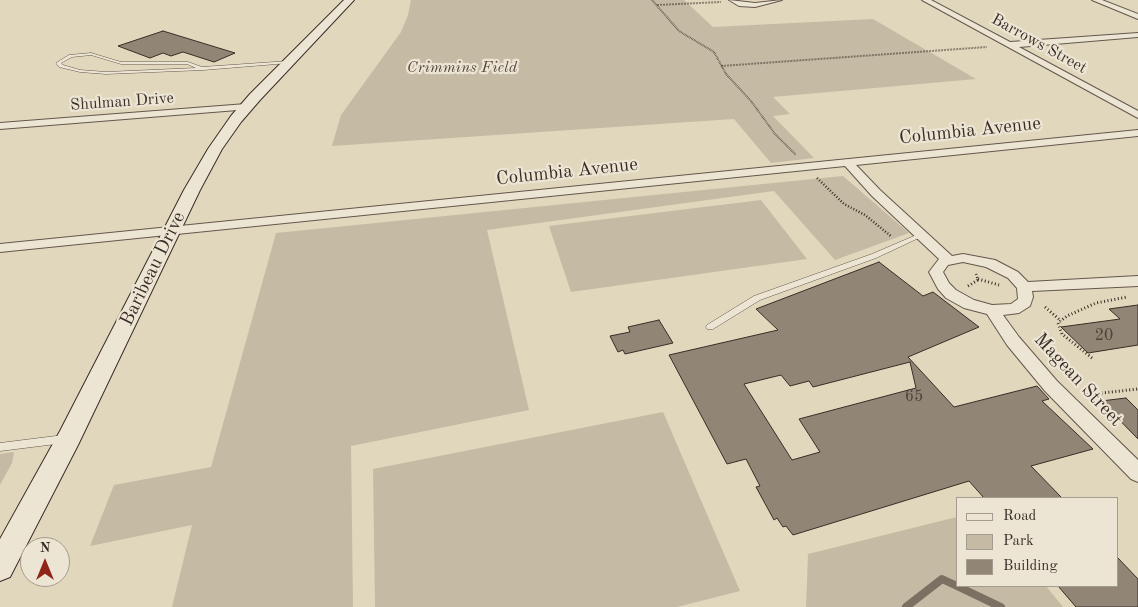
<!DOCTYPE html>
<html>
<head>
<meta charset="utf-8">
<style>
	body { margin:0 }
	#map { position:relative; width:1138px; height:607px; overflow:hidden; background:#e1d7bd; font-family:"Old Standard TT",serif }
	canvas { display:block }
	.legend { position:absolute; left:956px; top:497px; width:162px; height:90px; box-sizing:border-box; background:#ece5d4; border:1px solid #a59b8e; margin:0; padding:6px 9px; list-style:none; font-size:15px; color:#3a2c26 }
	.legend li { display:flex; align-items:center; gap:10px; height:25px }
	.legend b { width:25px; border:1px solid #a59b8e }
	.north { position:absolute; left:20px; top:537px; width:50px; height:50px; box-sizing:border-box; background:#ece5d4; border:1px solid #a59b8e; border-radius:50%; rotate:0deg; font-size:14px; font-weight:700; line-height:20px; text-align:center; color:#3a2c26 }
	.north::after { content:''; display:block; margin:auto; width:18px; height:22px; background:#8f2418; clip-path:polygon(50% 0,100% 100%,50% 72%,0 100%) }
</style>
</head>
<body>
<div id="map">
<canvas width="1138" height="607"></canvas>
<ul class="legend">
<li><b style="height:6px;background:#ece5d4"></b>Road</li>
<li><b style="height:14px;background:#c5baa3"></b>Park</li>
<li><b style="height:14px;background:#918575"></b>Building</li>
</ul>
<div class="north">N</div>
</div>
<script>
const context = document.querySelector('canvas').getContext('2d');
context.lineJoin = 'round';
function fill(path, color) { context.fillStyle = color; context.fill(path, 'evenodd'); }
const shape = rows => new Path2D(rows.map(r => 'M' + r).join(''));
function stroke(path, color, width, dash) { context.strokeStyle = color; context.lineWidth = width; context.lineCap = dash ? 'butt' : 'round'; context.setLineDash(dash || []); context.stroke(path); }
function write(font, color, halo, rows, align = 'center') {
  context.font = font + ' "Old Standard TT",serif'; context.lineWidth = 4.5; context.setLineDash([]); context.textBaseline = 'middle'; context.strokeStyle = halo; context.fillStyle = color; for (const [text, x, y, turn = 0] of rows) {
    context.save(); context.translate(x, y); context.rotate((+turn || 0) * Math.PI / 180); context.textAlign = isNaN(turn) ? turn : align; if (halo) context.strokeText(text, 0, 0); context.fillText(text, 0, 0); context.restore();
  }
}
fill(shape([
	[411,0,684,0,713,27,873,19,976,79,773,97,790,114,773,116,814,158,771,163,734,119,332,146,341,115,401,32,408,15],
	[843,176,909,233,835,260,774,191,487,230,529,410,351,446,353,607,172,607,192,525,90,546,114,485,211,467,276,233],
	[761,200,807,259,571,292,549,226],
	[663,412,740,591,677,607,375,607,373,469],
	[14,452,12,463,0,485,0,454],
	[957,517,957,586,1046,586,1063,607,806,607,808,554]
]), '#c5baa3');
stroke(shape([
	[957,586,1001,607],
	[906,607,942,579,957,586]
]), '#7c7062', 8);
const building = shape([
	[163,31,235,53,214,62,183,52,171,56,163,53,150,58,118,46,163,31],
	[879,262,923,296,933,292,979,327,908,357,954,407,1037,386,1049,399,1042,401,1093,449,1031,466,1062,498,984,498,969,481,793,535,786,526,783,527,777,518,774,520,756,487,760,486,746,459,727,464,669,355,778,330,756,309,879,262],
	[910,362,916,388,799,419,820,452,792,460,744,384,781,375,790,386,809,381,813,387,910,362],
	[1138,305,1138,345,1088,353,1061,327,1120,319,1109,309,1138,305],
	[659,320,673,343,625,354,623,350,618,352,610,336,630,332,628,327,659,320],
	[1126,398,1138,410,1138,439,1101,401,1126,398],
	[1117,557,1138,579,1138,607,1076,607,1058,586,1117,586,1117,557]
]);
fill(building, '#918575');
stroke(building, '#3a2c26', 1);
const lane = shape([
	[91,53,121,62,188,62,202,67,289,61,291,62,289,63,203,70,106,74,80,72,59,67,56,63,69,55,91,53],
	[91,55,121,64,187,64,196,68,106,72,80,70,63,65,61,63,72,57,91,55],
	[921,233,923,234,924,235,923,236,876,258,760,300,713,329,707,329,706,327,707,325,754,296,872,254,921,233],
	[64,435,67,436,69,439,67,442,64,443,0,451,0,443,64,435]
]);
const street = shape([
	[729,0,755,3,782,0,755,7,739,6,729,0],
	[922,0,931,0,1010,42,1138,33,1138,37,1019,47,1138,111,1138,118,922,0],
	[1092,0,1102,0,1138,14,1138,19,1092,0],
	[246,104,251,107,250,109,0,129,0,123,246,104],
	[1138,130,1138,136,856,165,880,190,952,256,963,254,995,260,1018,272,1028,282,1138,276,1138,286,1032,291,1033,297,1030,306,1019,313,1003,315,1019,337,1057,381,1138,460,1138,482,1131,479,1045,391,1007,345,987,314,964,308,946,298,938,289,929,272,939,259,872,196,845,166,0,252,0,244,1138,130],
	[963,262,986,267,1008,278,1017,288,1018,299,1011,304,992,305,974,300,956,290,949,283,943,272,948,265,963,262]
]);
const secondary = shape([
	[344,0,354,0,260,100,241,122,222,149,200,190,78,445,10,577,0,581,0,539,60,431,184,190,208,149,231,116,250,94,344,0]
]);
stroke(lane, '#64574c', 1);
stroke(street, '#64574c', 2);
stroke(secondary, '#3a2c26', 2);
stroke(shape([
	[652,0,679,31,714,52,726,74,751,101,775,134,796,155],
	[657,5,721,2],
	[721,66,987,47]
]), '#3a2c26', 2, [0.5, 1]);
stroke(shape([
	[817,178,844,204,865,215,892,237],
	[976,274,978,280]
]), '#3a2c26', 2.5, [1, 2]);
stroke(shape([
	[978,279,999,285],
	[968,286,978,280],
	[1045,307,1061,321],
	[1092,358,1062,334,1058,323,1067,316,1096,303,1127,297],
	[1084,395,1138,389]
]), '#3a2c26', 3, [1, 2.5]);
fill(lane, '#ece5d4');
fill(street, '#ece5d4');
fill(secondary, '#ece5d4');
write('16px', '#3a2c26', '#ece5d4', [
	["Barrows Street",1039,44,29],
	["Shulman Drive",122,102,-4]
]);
write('italic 16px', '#56483f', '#ece5d4', [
	["Crimmins Field",462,68]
]);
write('16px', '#50423a', null, [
	["20",1104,336],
	["65",914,397]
]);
write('19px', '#3a2c26', '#ece5d4', [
	["Columbia Avenue",970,131,-6],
	["Columbia Avenue",567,172,-6],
	["Baribeau Drive",153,269,-64],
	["Magean Street",1078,380,47]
]);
</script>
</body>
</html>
